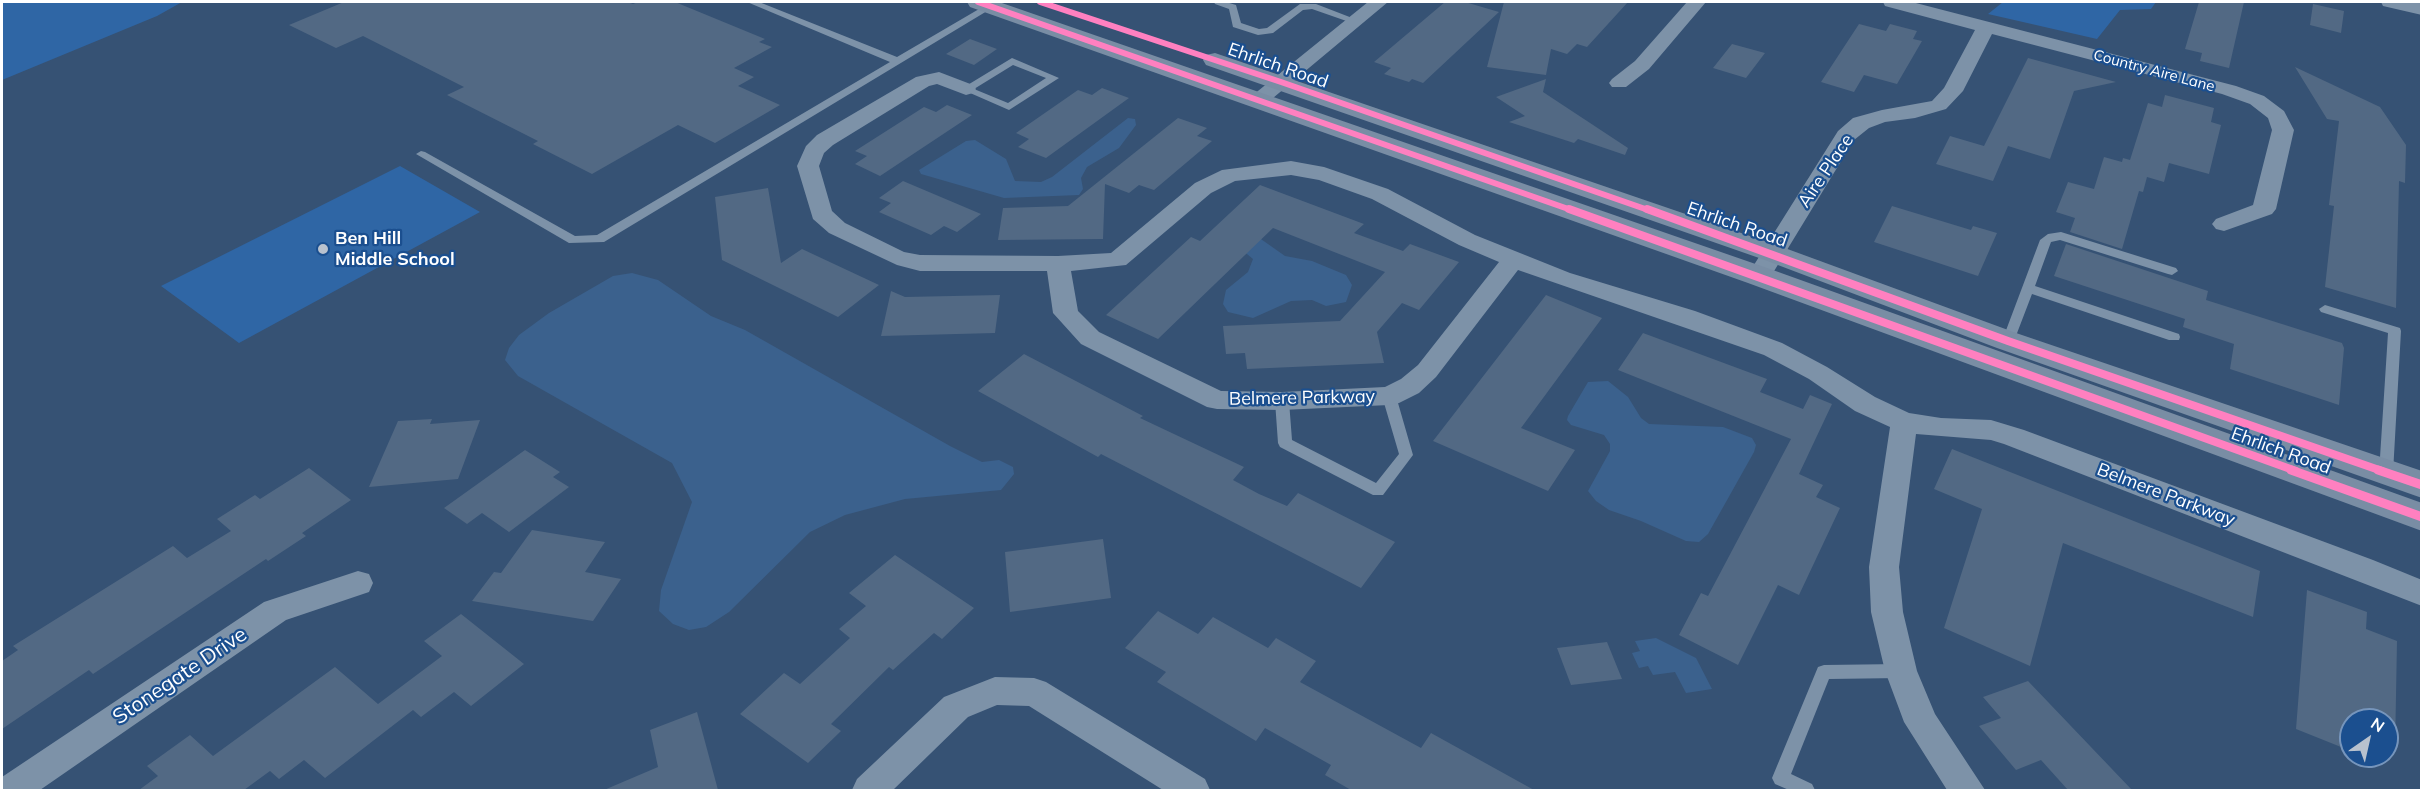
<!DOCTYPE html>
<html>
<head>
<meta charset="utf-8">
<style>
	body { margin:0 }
	#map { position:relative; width:2423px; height:792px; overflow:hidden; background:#365274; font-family:Mulish,sans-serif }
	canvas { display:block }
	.frame { position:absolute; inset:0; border:3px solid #fff; pointer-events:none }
	.north { position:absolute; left:2339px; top:708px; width:60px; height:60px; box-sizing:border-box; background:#1b4f8f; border:2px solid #7695bc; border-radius:50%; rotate:34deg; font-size:16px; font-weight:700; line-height:24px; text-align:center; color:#fff }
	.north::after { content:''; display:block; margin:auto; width:21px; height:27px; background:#b9c2ce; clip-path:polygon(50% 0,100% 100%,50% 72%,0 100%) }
</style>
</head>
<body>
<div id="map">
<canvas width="2423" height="792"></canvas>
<div class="frame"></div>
<div class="north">N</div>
</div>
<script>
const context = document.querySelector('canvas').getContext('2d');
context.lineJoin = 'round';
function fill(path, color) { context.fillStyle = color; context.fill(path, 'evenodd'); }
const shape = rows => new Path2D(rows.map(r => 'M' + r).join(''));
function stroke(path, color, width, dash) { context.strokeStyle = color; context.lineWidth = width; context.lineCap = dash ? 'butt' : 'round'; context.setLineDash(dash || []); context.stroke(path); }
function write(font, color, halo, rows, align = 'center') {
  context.font = font + ' Mulish,sans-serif'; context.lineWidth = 4.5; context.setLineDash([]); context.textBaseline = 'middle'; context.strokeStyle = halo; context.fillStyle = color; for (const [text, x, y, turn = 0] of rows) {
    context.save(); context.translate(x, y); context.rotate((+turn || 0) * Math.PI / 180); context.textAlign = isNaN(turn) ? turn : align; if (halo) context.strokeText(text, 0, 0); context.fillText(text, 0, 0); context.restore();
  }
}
fill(shape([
	[2,2,182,2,157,16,2,80],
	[2003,2,2156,2,2151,9,2120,10,2097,39,1988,14],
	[400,166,480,212,239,343,161,286]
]), '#2f66a5');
fill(shape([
	[1128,118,1135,119,1136,125,1119,148,1087,167,1081,178,1083,189,1079,195,1004,198,921,174,919,170,966,141,975,140,1006,159,1015,181,1041,182,1052,177],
	[1258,237,1285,256,1312,261,1346,275,1352,285,1346,302,1326,306,1312,300,1291,301,1253,318,1228,312,1223,304,1226,290,1248,272,1253,259,1230,240],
	[632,273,658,280,711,316,745,330,950,446,982,462,999,460,1013,467,1014,474,1001,490,905,499,845,515,810,532,729,612,706,627,689,630,673,624,659,611,661,590,692,502,672,463,518,376,505,360,509,348,519,335,549,313,613,276],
	[1608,381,1628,397,1641,418,1649,424,1723,427,1752,438,1756,445,1754,452,1708,534,1699,542,1686,541,1641,521,1609,510,1596,501,1588,491,1610,451,1610,444,1604,435,1571,425,1567,420,1568,416,1588,382],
	[1656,638,1696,658,1712,689,1686,693,1675,672,1653,675,1648,666,1639,668,1632,653,1640,651,1635,641]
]), '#3b618d');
fill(shape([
	[344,2,627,2,633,4,638,2,675,2,765,39,759,42,772,47,734,68,754,77,738,86,780,105,715,143,678,125,592,174,533,144,538,141,447,95,464,87,363,36,336,48,289,25],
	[1445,2,1465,2,1499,12,1423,83,1412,79,1409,82,1384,74,1391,68,1374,62],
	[1504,2,1628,2,1587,47,1577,44,1567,54,1551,49,1546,75,1487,67],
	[2199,2,2244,2,2229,68,2200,61,2202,53,2185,49],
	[2313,4,2344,11,2341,33,2310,25],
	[1859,24,1886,31,1890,24,1917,31,1913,39,1922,41,1897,84,1864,75,1854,92,1821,82],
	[970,39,997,49,974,65,946,54],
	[1732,44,1765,53,1746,78,1713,68],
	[2028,58,2116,82,2074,91,2050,159,2008,146,1993,181,1936,164,1950,136,1984,146],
	[2295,67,2380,107,2406,145,2405,183,2399,181,2396,308,2325,287,2334,206,2329,205,2339,121,2327,119],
	[1546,79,1543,92,1628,148,1625,155,1578,139,1574,143,1509,122,1525,116,1496,97],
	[1102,88,1129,98,1046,158,1018,147,1029,139,1016,133,1078,90,1092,95],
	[2165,95,2214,108,2211,122,2221,125,2209,174,2169,163,2164,182,2147,177,2143,192,2139,191,2122,249,2070,232,2075,218,2056,212,2068,182,2094,189,2104,157,2122,162,2123,158,2130,160,2148,103,2162,107],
	[947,105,972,115,880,176,855,164,867,156,855,151,924,107,936,112],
	[1178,118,1207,128,1197,136,1212,141,1154,190,1139,185,1129,193,1105,184,1103,239,998,240,1003,208,1068,206],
	[903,181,981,214,957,232,944,226,931,235,879,212,891,203,879,198],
	[1260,185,1364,224,1354,233,1403,251,1410,244,1459,262,1419,310,1402,303,1377,332,1384,363,1247,369,1245,353,1226,354,1223,326,1340,321,1385,272,1273,228,1158,339,1106,315,1191,237,1200,241],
	[768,188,781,263,802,249,879,285,838,317,722,260,715,197],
	[1892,206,1971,230,1973,226,1997,233,1978,276,1874,242],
	[2066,244,2208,291,2206,300,2342,343,2344,348,2339,405,2230,369,2234,344,2183,327,2185,319,2054,276],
	[891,291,905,297,1000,295,995,333,881,336],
	[1546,295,1602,318,1521,428,1575,450,1548,491,1433,441],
	[1643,333,1767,379,1760,392,1803,409,1810,395,1832,404,1799,474,1823,485,1816,497,1840,508,1799,595,1778,585,1738,665,1679,635,1701,593,1708,596,1791,439,1618,370],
	[1024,354,1143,416,1140,418,1244,467,1233,480,1259,494,1287,506,1298,493,1395,542,1361,588,1101,454,1098,457,978,391],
	[432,419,430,424,480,420,458,479,369,487,398,421],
	[1952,449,2260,571,2253,617,2063,543,2030,666,1944,628,1982,509,1934,489],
	[525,450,560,472,553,477,569,487,509,532,482,513,467,524,444,508],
	[309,468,351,500,302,533,306,536,268,561,266,559,93,674,89,670,2,729,2,661,18,650,13,646,173,546,187,558,231,531,217,519,255,495,260,499],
	[532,530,605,542,585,572,621,579,593,621,472,601,494,572,501,573],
	[1103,539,1111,598,1010,612,1005,552],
	[895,555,974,608,942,639,934,633,893,670,889,667,831,724,841,731,808,763,740,714,784,673,800,684,850,638,839,629,866,606,849,593],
	[2307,590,2367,612,2366,629,2397,641,2395,750,2387,747,2387,720,2351,720,2351,751,2296,729],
	[1158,611,1198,634,1213,617,1268,648,1276,638,1316,661,1300,682,1421,748,1431,733,1534,790,1351,790,1325,775,1331,765,1265,728,1256,741,1157,682,1166,672,1125,648],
	[461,614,524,664,471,706,454,692,421,717,413,710,325,778,304,760,279,779,270,771,244,790,139,790,158,776,147,766,190,735,213,756,335,667,378,704,442,656,424,641],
	[1607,642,1622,679,1571,685,1557,648],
	[2028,681,2132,790,2068,790,2041,760,2016,770,1979,726,2001,718,1983,697],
	[697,712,718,790,604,790,658,767,650,730]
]), '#526984');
fill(shape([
	[747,2,759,2,897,57,991,2,1002,2,604,242,569,243,416,154,421,151,425,152,575,236,597,235,890,62,747,2],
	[1214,2,1226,2,1236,5,1241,23,1259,29,1267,28,1300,4,1316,4,1360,21,1355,24,1312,9,1303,10,1273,33,1258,35,1233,27,1229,9,1215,4,1214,2],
	[1012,58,1059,78,1009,110,961,89,1012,58],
	[1013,65,1046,78,1008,103,974,89,1013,65],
	[2061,232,2176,268,2178,271,2172,275,2168,274,2060,240,2051,242,2035,286,2179,334,2180,337,2179,340,2169,340,2032,294,2014,341,2008,345,2003,344,2002,341,2040,240,2048,234,2061,232],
	[2325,305,2400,328,2401,331,2393,473,2391,477,2386,478,2381,477,2379,473,2388,333,2321,312,2319,309,2325,305],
	[1389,391,1396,396,1413,455,1383,495,1373,495,1280,447,1278,443,1275,401,1282,396,1289,401,1292,440,1376,483,1399,454,1382,396,1389,391],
	[1901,664,1907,666,1909,671,1907,676,1901,678,1829,679,1791,774,1812,784,1815,790,1789,790,1775,784,1772,778,1818,667,1824,665,1901,664]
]), '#7d92a8');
fill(shape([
	[1368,2,1388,2,1267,103,1253,103,1250,99,1253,95,1368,2],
	[1687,2,1706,2,1649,69,1626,87,1612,87,1609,83,1612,79,1635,61,1687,2],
	[1883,2,1912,2,2236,86,2264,96,2284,111,2294,130,2276,209,2272,214,2224,231,2216,229,2212,224,2216,219,2253,205,2272,130,2268,118,2250,104,2222,94,1992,34,1963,91,1946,109,1915,118,1885,122,1869,128,1854,140,1768,281,1759,284,1750,281,1747,276,1838,131,1853,118,1882,110,1932,101,1944,88,1975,30,1885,6,1883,2],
	[2381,2,2422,3,2422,15,2383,6,2381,2],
	[939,72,973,85,976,89,973,93,966,95,937,84,929,86,833,145,824,153,819,166,832,211,845,223,904,252,920,255,1058,256,1111,253,1195,183,1222,170,1291,161,1324,167,1388,189,1475,235,1570,273,1695,311,1782,343,1827,367,1875,397,1909,413,1941,418,1991,420,2024,430,2373,560,2422,580,2422,606,2004,444,1991,440,1916,434,1899,567,1903,612,1917,671,1935,714,1985,790,1947,790,1904,722,1885,671,1871,612,1869,567,1890,427,1855,411,1809,379,1764,355,1518,270,1436,377,1419,393,1399,403,1389,405,1282,410,1217,409,1207,407,1081,344,1053,313,1047,271,920,271,897,265,829,233,813,219,797,166,806,146,817,135,916,77,939,72],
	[1291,175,1319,180,1372,199,1459,245,1499,262,1418,365,1401,379,1385,387,1282,392,1221,391,1099,332,1078,311,1071,271,1126,265,1211,193,1235,181,1291,175],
	[358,571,369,574,373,583,369,592,286,620,40,790,2,790,2,777,264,602,358,571],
	[995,677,1034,678,1046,682,1205,779,1210,790,1163,790,1029,706,997,705,968,717,893,790,852,790,857,779,944,697,995,677]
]), '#7d92a8');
fill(shape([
	[967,2,999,2,1770,269,2422,503,2422,531,1748,283,970,7,967,2],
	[1215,53,1782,247,2019,334,2422,471,2422,498,1997,348,1762,259,1206,65,1203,60,1206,55,1215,53]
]), '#798da4');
stroke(shape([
	[978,2,1574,211],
	[1040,2,1281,82,1651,211]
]), '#ff80c0', 6);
stroke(shape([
	[1569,209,2296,471],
	[1647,209,2008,341,2382,471]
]), '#ff80c0', 8);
stroke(shape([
	[2291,470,2422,517],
	[2378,470,2422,485]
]), '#ff80c0', 9);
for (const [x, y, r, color] of [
	[323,249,6,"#b9c2ce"]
]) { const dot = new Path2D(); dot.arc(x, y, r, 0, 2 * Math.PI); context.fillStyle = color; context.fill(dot); stroke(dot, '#1b4f8f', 2); }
write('15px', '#fff', '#1b4f8f', [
	["Country Aire Lane",2154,71,15]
]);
write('18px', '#fff', '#1b4f8f', [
	["Ehrlich Road",1278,66,19],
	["Aire Place",1826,171,-56],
	["Ehrlich Road",1737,225,19],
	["Belmere Parkway",1302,398,-1],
	["Ehrlich Road",2281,451,20],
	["Belmere Parkway",2166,495,21]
]);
write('bold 18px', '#fff', '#1b4f8f', [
	["Ben Hill",335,239],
	["Middle School",335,260]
], 'left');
write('21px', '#fff', '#1b4f8f', [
	["Stonegate Drive",180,676,-34]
]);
</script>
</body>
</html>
